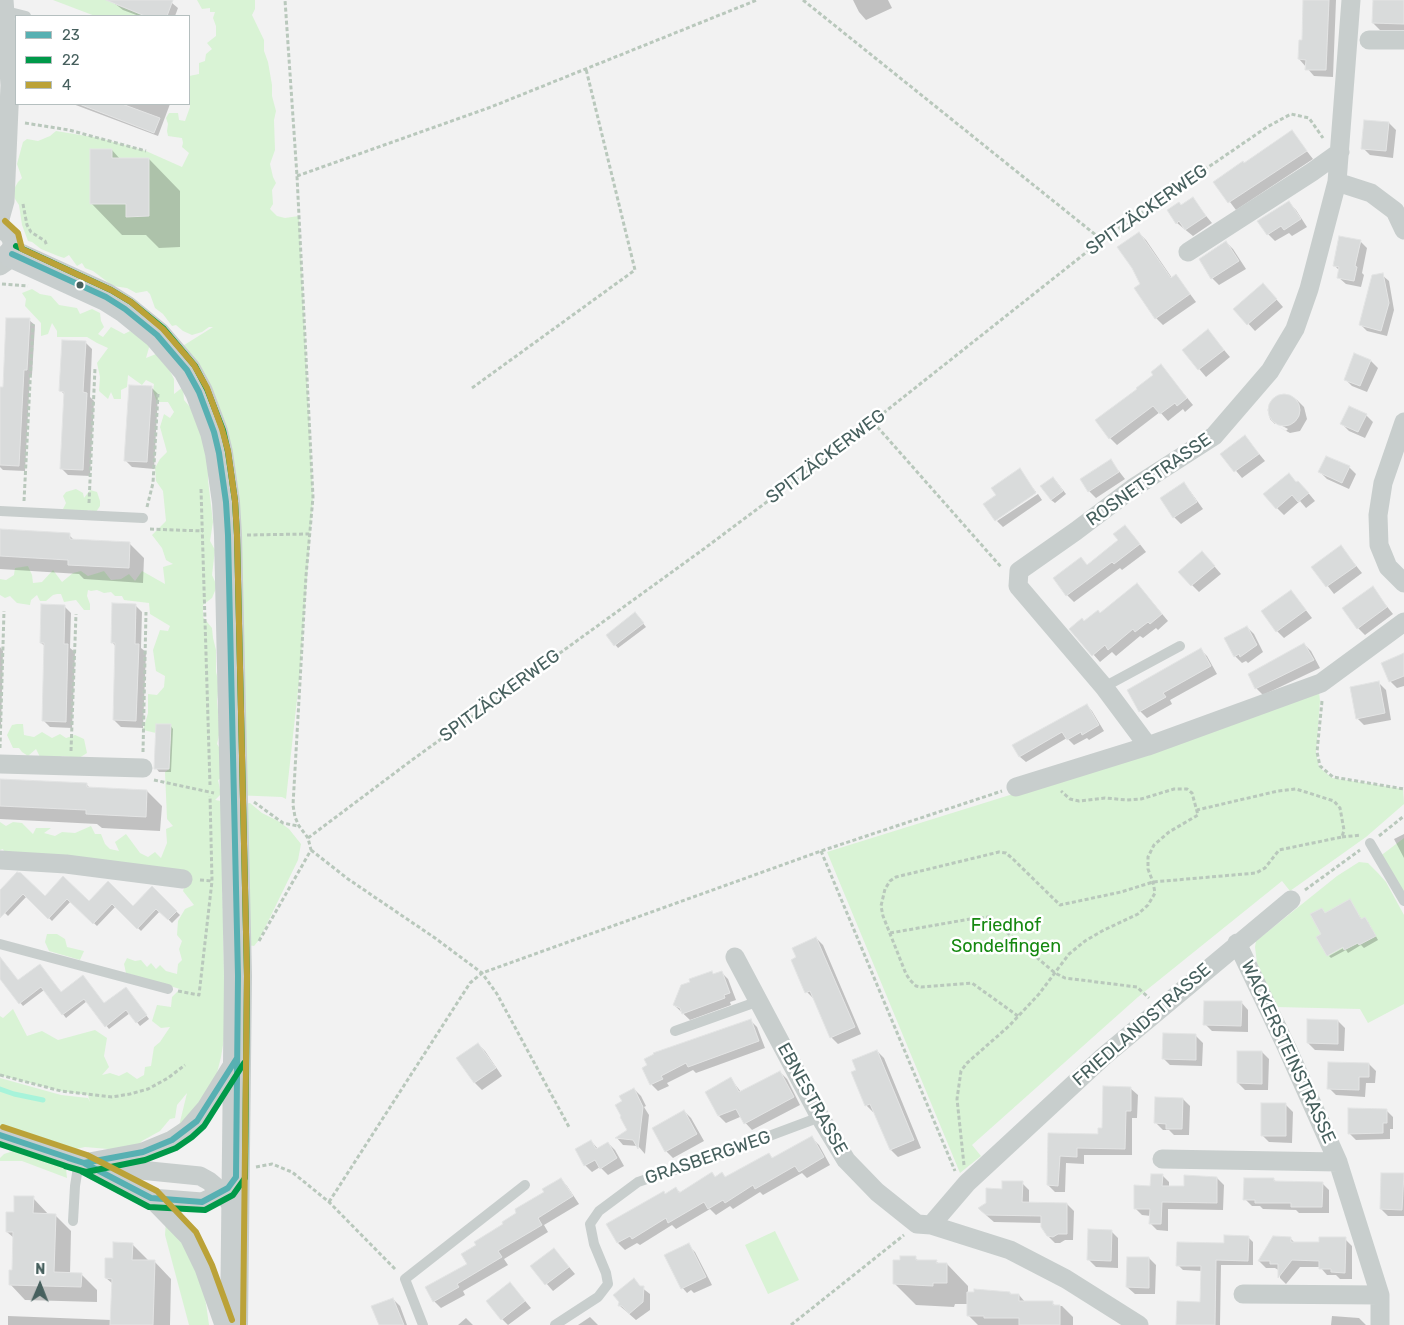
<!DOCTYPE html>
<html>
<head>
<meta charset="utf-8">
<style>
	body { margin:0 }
	#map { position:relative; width:1404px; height:1325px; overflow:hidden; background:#f2f2f2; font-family:Rubik,sans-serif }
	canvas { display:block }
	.legend { position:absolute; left:15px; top:15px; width:175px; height:90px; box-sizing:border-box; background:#fff; border:1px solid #b5bfbf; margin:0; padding:6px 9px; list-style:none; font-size:15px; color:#47605e }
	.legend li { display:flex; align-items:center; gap:10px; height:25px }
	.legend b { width:25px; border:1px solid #b5bfbf }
	.north { position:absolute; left:15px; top:1260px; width:50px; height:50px; -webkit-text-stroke:4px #fff; paint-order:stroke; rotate:1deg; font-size:14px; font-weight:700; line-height:20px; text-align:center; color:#47605e }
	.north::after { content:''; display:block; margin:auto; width:18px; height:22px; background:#47605e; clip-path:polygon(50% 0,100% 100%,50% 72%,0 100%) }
</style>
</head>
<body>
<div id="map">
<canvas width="1404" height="1325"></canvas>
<ul class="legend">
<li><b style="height:6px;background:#57b0b2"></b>23</li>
<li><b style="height:6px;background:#009949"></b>22</li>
<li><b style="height:6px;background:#bba238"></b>4</li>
</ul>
<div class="north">N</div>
</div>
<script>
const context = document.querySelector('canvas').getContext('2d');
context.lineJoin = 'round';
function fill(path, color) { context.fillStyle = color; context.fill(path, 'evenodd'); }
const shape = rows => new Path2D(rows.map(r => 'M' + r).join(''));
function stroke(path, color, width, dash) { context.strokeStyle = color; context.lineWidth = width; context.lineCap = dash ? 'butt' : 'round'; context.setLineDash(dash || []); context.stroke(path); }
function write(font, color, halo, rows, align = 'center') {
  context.font = font + ' Rubik,sans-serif'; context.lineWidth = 5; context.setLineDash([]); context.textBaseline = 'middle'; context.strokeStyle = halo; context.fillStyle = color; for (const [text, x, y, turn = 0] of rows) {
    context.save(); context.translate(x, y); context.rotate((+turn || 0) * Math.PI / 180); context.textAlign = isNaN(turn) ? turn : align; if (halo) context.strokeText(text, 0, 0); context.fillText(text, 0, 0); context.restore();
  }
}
fill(shape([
	[53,0,118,0,116,5,145,16,95,16],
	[197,0,255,0,255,9,252,15,264,40,264,51,268,62,272,85,272,96,276,111,274,120,275,150,270,164,273,177,276,183,272,190,273,204,270,209,277,216,285,218,299,216,313,497,300,672,286,799,282,797,233,795,226,502,173,352,213,327,209,327,202,332,192,335,183,331,176,325,172,326,163,314,155,308,150,294,147,291,136,293,127,288,113,286,93,271,85,268,82,263,77,266,69,255,64,258,58,256,41,249,32,242,28,241,22,225,19,205,15,199,13,191,18,182,22,178,17,164,23,142,27,139,38,141,50,136,56,131,99,138,146,151,182,167,189,153,182,147,183,143,182,138,168,136,167,131,168,124,166,118,169,113,178,113,179,120,185,121,190,107,189,76,199,74,199,63,205,61,206,54,212,49,207,43,216,36,216,26,213,18,215,12,210,12,210,8,202,9],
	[32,289,40,294,51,296,59,305,77,308,80,314,92,309,100,313,101,321,104,327,98,334,103,337,111,327,124,334,130,331,150,344,146,358,156,354,170,371,174,379,174,394,183,387,184,400,195,413,195,420,201,427,208,469,208,480,213,522,210,541,215,550,212,575,217,586,212,598,203,605,203,617,212,628,213,638,216,650,216,672,219,684,217,701,220,731,217,744,223,753,222,778,218,780,221,794,215,800,221,801,225,1033,221,1057,215,1081,202,1105,179,1126,187,1093,177,1105,175,1118,170,1119,160,1131,142,1141,138,1146,120,1150,85,1147,71,1150,0,1128,0,1078,61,1095,88,1098,90,1102,88,1095,61,1091,0,1075,0,1016,3,1018,13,1009,27,1036,42,1031,58,1040,95,1030,107,1038,104,1056,109,1067,102,1075,110,1073,119,1076,127,1072,137,1079,144,1075,145,1067,151,1066,154,1047,160,1042,170,1027,161,1028,152,1021,157,1005,171,1007,172,997,180,989,126,973,124,964,127,958,135,961,141,960,147,967,151,963,156,969,160,965,166,971,177,974,178,964,182,960,179,949,182,941,177,935,178,921,185,909,194,905,183,891,189,873,8,860,3,849,0,850,0,822,6,826,13,822,22,823,33,834,36,828,51,828,44,833,55,836,62,832,75,833,91,826,95,834,101,834,105,844,110,849,119,851,115,842,126,834,140,853,148,857,155,852,161,858,167,843,166,829,173,826,167,819,165,772,169,769,171,724,157,724,156,733,143,730,148,713,148,694,157,695,164,687,165,676,156,671,153,650,160,630,168,631,170,626,150,614,149,603,124,600,122,596,115,596,111,592,104,593,97,590,91,591,88,590,87,596,90,604,90,610,84,610,76,600,64,602,61,594,57,594,53,595,46,601,40,601,37,595,31,600,30,605,17,603,10,596,5,598,0,595,0,579,6,580,14,575,15,568,28,566,32,575,33,583,42,582,53,570,62,582,73,573,81,571,88,576,104,571,111,580,121,579,129,574,135,581,142,571,165,584,163,567,173,564,166,560,162,548,152,535,166,521,163,491,156,481,155,468,160,459,167,452,160,427,164,414,170,418,174,412,168,402,157,402,153,391,154,384,146,380,142,385,128,375,127,387,121,390,121,399,114,399,111,392,108,399,99,391,100,377,97,363,108,348,97,343,87,337,57,337,57,331,52,323,48,334,41,336,41,323,25,306,26,299,22,293],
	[76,489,83,493,84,498,90,490,97,492,100,501,100,506,96,512,88,510,84,515,68,514,63,509,66,503,63,496,66,492],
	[1319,692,1320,701,1316,753,1319,767,1332,778,1403,789,1404,804,1366,837,1290,891,1282,881,1138,997,972,1145,981,1156,960,1173,827,852,1151,751],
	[17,724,23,724,24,735,34,737,42,732,52,738,60,734,66,738,75,735,84,739,87,753,79,758,62,756,54,759,40,757,36,749,28,756,22,752,19,748,13,748,7,735,12,725],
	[250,803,262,813,278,821,289,829,301,844,298,860,259,940,254,946,248,945,243,804],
	[1404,838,1404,901,1379,857],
	[1359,862,1368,863,1378,873,1386,882,1404,915,1404,1004,1368,1023,1360,1009,1276,1007,1257,963,1255,947,1256,941,1337,876],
	[47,934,57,934,65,939,67,947,84,951,80,960,49,951,45,942],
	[16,1150,62,1164,66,1169,67,1178,22,1161,0,1161,0,1158,4,1154],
	[166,1221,191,1255,204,1290,209,1325,189,1325,165,1235],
	[775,1231,799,1280,768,1294,745,1245]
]), '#d9f3d5');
fill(shape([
	[110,0,165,0,172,3,178,8,175,16,139,16,123,10],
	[853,0,888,0,892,8,866,20,859,12],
	[1304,0,1336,0,1333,77,1314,76,1299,59,1303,41],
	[1374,0,1404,0,1404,30,1380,30,1373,23],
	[73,104,170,104,158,136],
	[1389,123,1396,130,1393,158,1370,155,1363,148],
	[1291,131,1313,159,1236,210,1215,182,1244,164],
	[112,150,120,159,149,159,180,191,180,247,159,248,146,235,122,235,91,203],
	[1192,199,1212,223,1193,236,1177,223],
	[1289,203,1296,210,1307,227,1292,236,1289,233,1275,241,1268,234],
	[1139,233,1146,240,1172,278,1176,275,1196,302,1163,325,1156,318,1142,285],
	[1360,241,1367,248,1362,273,1364,275,1361,287,1346,284,1338,277,1340,271,1334,265],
	[1226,242,1233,249,1246,269,1219,285,1212,278,1200,259],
	[1382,275,1389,281,1394,310,1387,336,1367,331,1360,324],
	[1270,292,1283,307,1255,331,1235,309],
	[29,320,35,325,32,375,30,375,25,471,3,470,0,467,0,406,4,388],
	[1208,331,1230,357,1206,377,1184,351],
	[85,342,92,349,90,397,94,401,90,476,68,475,61,468,65,395,61,391],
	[1371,361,1378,368,1367,392,1352,386,1345,379],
	[1161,366,1193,405,1185,412,1183,409,1168,421,1160,412,1117,445,1110,438],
	[151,387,158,394,154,469,132,467,125,460],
	[1286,394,1297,400,1304,407,1307,419,1300,431,1290,433,1277,426,1286,431,1288,429,1275,422,1275,424,1270,419,1268,408,1275,397],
	[1366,415,1373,422,1365,438,1349,431,1342,424],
	[1245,437,1265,461,1242,478,1222,454],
	[1111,461,1125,479,1096,498,1089,491],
	[1349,467,1356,474,1349,489,1327,479,1320,472],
	[1019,470,1036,492,995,519],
	[1056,481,1066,494,1055,503,1051,500],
	[1297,483,1305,489,1315,501,1306,508,1300,501,1284,515,1277,508],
	[1183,484,1190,491,1203,509,1181,524,1174,517],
	[1038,494,1042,500,1003,527,997,521],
	[0,531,69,535,75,541,130,544,144,558,143,583,84,579,79,574,0,569],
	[1132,534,1146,552,1122,570,1120,568,1074,602,1067,595,1081,559,1088,566],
	[1341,547,1362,573,1334,594,1313,567],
	[1209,560,1221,574,1199,592,1192,585],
	[1372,588,1393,614,1365,635,1358,628],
	[1143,591,1168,621,1158,630,1156,628,1143,638,1140,636,1116,656,1112,652,1100,662,1071,629],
	[1291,591,1312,618,1284,638,1277,631],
	[135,605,142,612,141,648,146,652,143,728,121,727,114,720,116,647,112,642],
	[64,606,71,613,70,648,75,652,72,728,50,727,43,720,46,647,41,643],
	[638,617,646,627,618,648,607,635],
	[1247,627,1254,634,1263,652,1248,663,1246,661,1242,663,1235,656],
	[1304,644,1311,651,1320,668,1263,695,1256,688,1250,674],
	[0,647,3,651,1,726,0,726],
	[1200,649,1207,656,1217,674,1170,700,1172,704,1147,718,1140,711],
	[1404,655,1404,686,1397,688,1390,681],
	[1379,683,1386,690,1391,720,1364,725,1357,718],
	[1087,705,1092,711,1104,731,1089,740,1087,738,1074,745,1067,738,1026,762,1020,757,1014,746],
	[170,725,173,729,171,772,159,772,156,768],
	[0,781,87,785,91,789,147,791,162,806,160,831,102,828,97,824,0,819],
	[1404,834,1404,858,1394,839],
	[18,874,45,897,63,878,89,902,108,883,133,907,152,888,180,915,172,923,160,911,141,931,116,906,97,926,71,901,52,921,27,896,8,916,0,908,0,892],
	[1350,901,1362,920,1365,919,1368,922,1378,940,1364,948,1361,945,1348,953,1346,950,1331,958,1329,956,1349,945,1322,935,1326,914],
	[816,938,823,945,861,1034,838,1044,831,1037,814,999,807,992,798,958],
	[0,958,18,981,39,965,62,993,82,977,104,1005,129,992,149,1019,140,1026,130,1013,109,1029,87,1001,66,1018,44,990,23,1006,0,979],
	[721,972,728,979,736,1000,730,1002,731,1005,690,1020,674,1005,712,973,714,975],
	[1241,1002,1248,1010,1248,1032,1212,1031,1205,1024],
	[750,1020,757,1027,765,1048,696,1073,693,1070,667,1083,669,1086,658,1091,651,1084,648,1065],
	[1338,1021,1345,1028,1344,1051,1315,1050,1308,1043],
	[1196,1036,1203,1043,1202,1066,1170,1065,1163,1058],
	[478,1044,485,1051,502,1076,482,1090,475,1083,458,1059],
	[877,1051,884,1058,921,1148,898,1157,891,1150,875,1112,873,1112,866,1105,858,1070],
	[1262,1052,1269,1059,1268,1090,1245,1090,1238,1083],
	[1369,1064,1376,1071,1375,1083,1366,1083,1365,1097,1336,1095,1329,1088],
	[780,1072,787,1079,800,1105,752,1130,740,1117,726,1123,719,1116,706,1092,731,1079,741,1092],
	[1130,1088,1138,1095,1137,1118,1132,1118,1132,1155,1084,1155,1084,1164,1066,1163,1065,1192,1055,1192,1048,1185,1050,1134,1099,1135],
	[634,1089,641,1096,646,1106,644,1107,649,1115,645,1154,638,1146,623,1145,617,1138,629,1131],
	[1183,1099,1190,1106,1189,1135,1174,1135,1169,1130,1163,1130,1156,1123],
	[1286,1105,1293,1112,1292,1143,1269,1142,1262,1135],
	[1386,1110,1393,1117,1393,1129,1390,1129,1390,1139,1356,1140,1349,1133],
	[684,1111,691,1118,704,1141,673,1158,666,1151],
	[812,1138,819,1145,830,1165,807,1178,802,1173,763,1195,760,1192,733,1209,730,1206,716,1215,710,1209,676,1229,672,1225,640,1245,637,1243,625,1250,618,1243,608,1224,663,1192,666,1195,676,1189,681,1193,712,1174,716,1178,722,1174,726,1178,773,1159],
	[591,1141,598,1149,608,1143,615,1150,624,1166,608,1175,600,1167,592,1172,585,1165],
	[1382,1174,1404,1175,1404,1216,1388,1216,1381,1209],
	[1162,1175,1169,1182,1169,1187,1185,1188,1217,1178,1224,1185,1223,1210,1168,1209,1168,1231,1157,1230,1150,1223,1151,1216,1142,1215,1135,1208],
	[560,1179,567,1186,579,1204,544,1225,548,1232,504,1259,508,1265,463,1291,465,1295,441,1308,434,1301,505,1225],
	[1274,1180,1277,1182,1322,1183,1329,1190,1329,1213,1299,1213,1296,1210,1263,1209,1260,1206,1252,1206,1245,1199],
	[1022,1183,1029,1190,1029,1204,1067,1204,1074,1211,1073,1240,1065,1240,1060,1243,1055,1243,1048,1236,1042,1223,994,1222,979,1209],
	[33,1198,49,1215,55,1215,71,1231,70,1274,81,1274,97,1290,97,1302,25,1300,10,1284,13,1271,14,1238,7,1232,15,1213],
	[1111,1231,1118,1238,1118,1268,1096,1267,1089,1260],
	[1248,1237,1253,1242,1253,1265,1221,1265,1220,1325,1178,1325,1201,1303,1202,1271,1183,1270,1178,1265,1225,1244],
	[1290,1238,1295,1243,1321,1243,1345,1239,1352,1246,1352,1279,1340,1279,1336,1275,1327,1275,1320,1267,1300,1267,1286,1284,1280,1278,1280,1271,1275,1268,1266,1268,1259,1261],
	[132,1244,149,1261,154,1261,171,1279,170,1325,8,1325,8,1316,112,1320,113,1284,106,1278,114,1260],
	[688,1245,695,1252,712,1285,694,1293,691,1290,687,1293,681,1286],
	[554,1249,575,1274,553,1291,532,1267],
	[915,1258,919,1261,936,1261,939,1264,947,1264,968,1286,968,1293,1010,1293,1012,1295,1019,1295,1026,1303,1052,1303,1056,1306,1062,1306,1073,1317,1073,1325,978,1325,968,1315,968,1304,955,1304,954,1307,916,1305,894,1283],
	[1149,1258,1156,1265,1155,1294,1135,1294,1127,1287],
	[510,1283,531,1308,508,1325,502,1319],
	[641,1287,650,1294,650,1310,636,1320,620,1306],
	[393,1299,400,1306,407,1325,380,1325],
	[1332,1316,1359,1318,1366,1325,1331,1325],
	[590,1317,598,1325,578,1325],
	[466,1318,473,1325,458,1325]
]), '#0003');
stroke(shape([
	[0,1089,14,1094,43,1100]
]), '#a7f3da', 5);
const building = shape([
	[106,0,173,0,167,16,145,16,106,0],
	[1303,0,1329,0,1326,70,1305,70,1306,60,1298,59,1299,40,1302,40,1303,0],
	[1373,0,1404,0,1404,24,1372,23,1373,0],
	[79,104,122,104,160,118,154,133,79,104],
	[1364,120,1389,122,1386,151,1361,149,1364,120],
	[1292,130,1307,151,1228,203,1213,182,1243,161,1244,163,1292,130],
	[90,149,112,149,112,158,149,158,149,216,126,217,126,204,90,204,90,149],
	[1193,197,1206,216,1185,230,1179,221,1176,224,1167,210,1179,202,1181,205,1193,197],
	[1289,201,1301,219,1284,230,1281,226,1267,235,1257,221,1289,201],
	[1139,232,1171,278,1176,274,1190,294,1155,319,1134,288,1140,284,1132,268,1117,247,1139,232],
	[1339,236,1361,240,1355,266,1357,267,1354,281,1337,278,1339,267,1333,266,1339,236],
	[1226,241,1239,261,1211,279,1199,259,1226,241],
	[1383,273,1389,303,1381,331,1359,325,1372,275,1383,273],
	[1263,283,1277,299,1247,325,1233,309,1263,283],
	[6,318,30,318,27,370,24,370,19,466,0,465,0,387,3,387,6,318],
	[1208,329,1224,350,1198,370,1182,350,1208,329],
	[62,340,86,341,83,392,87,393,83,470,60,469,64,392,59,391,62,340],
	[1354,353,1371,360,1360,386,1344,380,1354,353],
	[1161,364,1187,398,1177,406,1175,403,1160,414,1153,406,1109,439,1095,420,1137,389,1136,388,1153,375,1151,372,1161,364],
	[129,385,152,386,147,462,124,461,129,385],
	'1268 410a16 16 0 1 1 32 0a16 16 0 1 1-32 0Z',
	[1349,406,1367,414,1358,432,1340,424,1349,406],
	[1245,435,1259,454,1234,472,1220,454,1245,435],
	[1326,456,1350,466,1342,483,1318,472,1326,456],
	[1111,459,1119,472,1088,492,1080,479,1111,459],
	[1020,468,1036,493,995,521,983,504,996,495,991,488,1020,468],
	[1289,473,1296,482,1298,481,1309,493,1298,502,1292,495,1276,509,1263,494,1289,473],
	[1053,477,1063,491,1051,500,1040,486,1053,477],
	[1184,482,1197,502,1173,518,1160,498,1184,482],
	[1125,525,1140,544,1114,564,1112,562,1066,596,1053,578,1081,557,1087,565,1118,540,1113,534,1125,525],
	[0,529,70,533,70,539,130,542,129,568,68,565,68,560,0,556,0,529],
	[1341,545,1356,566,1326,587,1311,567,1341,545],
	[1202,551,1215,566,1191,586,1178,572,1202,551],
	[1137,583,1162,614,1150,624,1148,622,1135,632,1133,629,1108,650,1105,645,1092,656,1069,629,1082,618,1084,621,1098,610,1100,613,1137,583],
	[1373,586,1387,607,1357,629,1342,608,1373,586],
	[1291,590,1306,610,1276,632,1261,611,1291,590],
	[112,603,136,604,135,644,139,644,136,721,113,720,115,643,111,643,112,603],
	[41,604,65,605,64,644,68,644,66,722,42,721,44,643,40,643,41,604],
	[635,612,644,623,614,646,606,635,635,612],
	[1247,626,1257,645,1240,657,1239,654,1234,657,1224,638,1247,626],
	[1304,643,1314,660,1255,689,1248,674,1304,643],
	[1201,648,1211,666,1163,693,1166,697,1139,712,1127,690,1201,648],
	[1404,653,1404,676,1389,682,1381,663,1404,653],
	[1379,681,1385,713,1356,719,1350,687,1379,681],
	[1087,704,1099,725,1082,735,1081,732,1067,740,1062,732,1019,757,1012,745,1087,704],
	[156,724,171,724,169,769,154,769,156,724],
	[0,779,87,783,87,787,147,790,146,817,86,814,86,810,0,806,0,779],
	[17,872,21,873,45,896,63,876,89,901,108,881,133,906,152,886,177,911,168,920,156,909,137,929,112,904,93,924,67,899,48,919,23,894,0,918,0,890,17,872],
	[1350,899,1361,919,1365,917,1376,936,1359,945,1358,943,1344,950,1343,947,1327,956,1316,937,1321,934,1310,914,1322,908,1325,913,1350,899],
	[816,937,855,1027,830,1038,810,991,805,993,791,960,796,957,792,948,816,937],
	[0,957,18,980,40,964,61,992,83,975,104,1003,126,987,147,1015,136,1023,126,1010,105,1027,84,999,62,1015,41,987,19,1004,0,979,0,957],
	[712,971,713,974,722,971,730,993,724,995,725,998,682,1014,680,1008,673,1005,681,985,690,982,689,979,712,971],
	[1204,1001,1242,1001,1241,1026,1203,1025,1204,1001],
	[751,1019,759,1041,688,1067,686,1063,661,1076,663,1079,650,1085,642,1068,647,1065,644,1059,654,1054,653,1053,751,1019],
	[1307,1019,1338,1020,1338,1044,1307,1043,1307,1019],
	[1163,1033,1196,1034,1196,1060,1162,1059,1163,1033],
	[478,1043,496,1068,474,1083,456,1058,478,1043],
	[877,1050,914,1140,890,1150,870,1104,865,1106,851,1072,856,1070,852,1060,877,1050],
	[1237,1051,1262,1051,1262,1084,1237,1083,1237,1051],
	[1328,1062,1369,1063,1369,1077,1359,1077,1359,1090,1327,1089,1328,1062],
	[780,1071,794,1097,744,1124,736,1109,718,1116,705,1092,731,1077,739,1092,780,1071],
	[1103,1086,1131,1087,1131,1111,1126,1111,1125,1149,1077,1148,1077,1157,1060,1156,1058,1186,1047,1185,1048,1133,1098,1134,1098,1128,1102,1128,1103,1086],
	[634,1088,643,1107,638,1149,633,1140,615,1138,627,1130,620,1117,621,1116,615,1105,622,1101,619,1096,634,1088],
	[1155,1097,1183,1098,1182,1129,1166,1129,1166,1124,1154,1123,1155,1097],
	[1261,1103,1286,1103,1286,1136,1261,1136,1261,1103],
	[1348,1108,1387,1109,1387,1123,1383,1123,1383,1133,1348,1134,1348,1108],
	[684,1110,697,1134,665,1152,652,1128,684,1110],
	[812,1136,824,1157,799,1172,795,1166,755,1189,753,1185,725,1203,723,1200,708,1209,704,1202,668,1223,666,1218,632,1239,630,1236,617,1243,606,1224,664,1191,665,1194,676,1187,679,1193,712,1172,715,1177,722,1172,725,1177,769,1153,772,1158,812,1136],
	[591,1140,596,1149,608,1142,617,1158,600,1169,595,1160,584,1166,575,1149,591,1140],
	[1381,1173,1404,1173,1402,1210,1380,1209,1381,1173],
	[1151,1174,1163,1174,1162,1186,1184,1186,1184,1175,1217,1177,1217,1203,1162,1202,1161,1224,1149,1224,1150,1209,1134,1209,1134,1185,1150,1186,1151,1174],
	[561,1178,573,1196,538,1218,542,1225,498,1251,502,1257,457,1284,459,1287,433,1302,425,1287,467,1264,461,1254,476,1245,474,1242,503,1224,502,1222,516,1213,515,1209,544,1192,542,1189,561,1178],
	[1244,1178,1274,1178,1274,1181,1323,1182,1322,1207,1291,1207,1291,1203,1255,1203,1255,1200,1243,1200,1244,1178],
	[1002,1181,1023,1181,1022,1202,1067,1203,1067,1234,1058,1234,1053,1237,1047,1236,1041,1227,1041,1216,986,1215,978,1208,986,1203,986,1188,1002,1189,1002,1181],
	[14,1196,34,1196,33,1213,56,1214,54,1272,82,1273,81,1287,9,1285,9,1270,12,1270,13,1232,6,1232,6,1212,14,1212,14,1196],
	[1088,1229,1112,1230,1111,1261,1087,1260,1088,1229],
	[1224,1235,1249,1236,1248,1261,1216,1260,1215,1325,1176,1325,1177,1301,1200,1302,1201,1266,1176,1266,1177,1242,1224,1243,1224,1235],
	[1273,1236,1291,1237,1291,1242,1319,1242,1319,1237,1346,1237,1345,1273,1331,1272,1331,1269,1319,1269,1319,1261,1292,1260,1278,1278,1278,1264,1270,1264,1270,1261,1258,1261,1273,1236],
	[113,1242,133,1243,132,1260,155,1260,153,1325,110,1325,112,1279,105,1278,105,1258,113,1258,113,1242],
	[689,1243,706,1277,681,1289,664,1255,689,1243],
	[554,1248,569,1267,545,1285,530,1266,554,1248],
	[900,1256,916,1256,916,1260,937,1260,936,1263,947,1263,947,1283,933,1283,933,1286,893,1284,893,1260,900,1260,900,1256],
	[1127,1257,1149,1257,1149,1288,1126,1287,1127,1257],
	[634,1278,640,1286,644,1286,643,1302,629,1314,622,1306,618,1306,619,1302,613,1295,634,1278],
	[510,1282,525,1301,501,1320,486,1301,510,1282],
	[974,1289,1010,1292,1010,1294,1019,1294,1019,1301,1053,1301,1053,1305,1060,1305,1060,1325,1019,1325,1019,1318,984,1318,984,1316,967,1316,967,1292,974,1292,974,1289],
	[393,1298,404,1325,379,1325,371,1306,393,1298]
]);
fill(building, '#d9dbdb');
stroke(building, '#e3e4e4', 1);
stroke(shape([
	[803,0,1102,240],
	[25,123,69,130,146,151],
	[297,176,491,107,757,0],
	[23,204,27,225,31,232,45,241,47,246],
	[2,284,28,286],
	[472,388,635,270,586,69],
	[873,422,1002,568],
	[201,489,210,785],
	[24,501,33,324],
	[89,503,95,368],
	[147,507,153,483,158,394],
	[150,529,203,531],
	[247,535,309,534],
	[1322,701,1317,752,1320,766,1333,777,1404,789],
	[0,748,4,611],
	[71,751,76,614],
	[143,752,146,612],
	[154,780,214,793],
	[254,802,283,823,298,826],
	[1379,836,1404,816],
	[1342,837,1361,835],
	[308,838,412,760,701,551,843,445,1102,240,1267,127,1291,114,1309,118,1323,138],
	[311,850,348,879,435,938,482,973,497,994,569,1127],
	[821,851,955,1171],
	[200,880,212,881],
	[1305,890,1360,850],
	[890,933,976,918,989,917,1055,973,1065,978,1137,987,1149,998],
	[259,941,311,850,308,838,299,826,295,817,293,805,306,576,313,497,297,176,285,0],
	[178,991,199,995,212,881,210,796],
	[1018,1016,972,983,921,987,916,986,910,980,906,974,883,916,881,906,885,889,890,881,896,877,999,852,1006,853,1013,859,1060,905,1121,892,1153,882,1256,873,1265,868,1279,850,1342,837,1344,830,1340,808,1334,801,1296,789,1278,791,1197,810],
	[0,1075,61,1091,112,1097,130,1094,148,1089,168,1078,185,1065],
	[964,1165,957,1099,961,1071,967,1063,1009,1026,1039,994,1069,954,1085,941,1102,931,1138,914,1148,905,1155,893,1153,882,1148,869,1148,857,1154,845,1169,832,1198,815,1192,793,1187,789,1174,789,1141,799,1127,800,1105,798,1079,801,1070,799,1061,791],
	[256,1167,272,1164,292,1172,329,1202,396,1270],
	[329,1202,470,983,482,973,821,851,1002,791],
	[791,1325,904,1235]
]), '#b9c8bc', 3, [4, 2.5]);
stroke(shape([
	[6,14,14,13,26,16],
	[0,511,143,518],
	[1104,687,1180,646],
	[1370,843,1404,901],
	[0,944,168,989],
	[675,1031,759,1001],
	[73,1221,75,1186,79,1161],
	[423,1325,405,1279,525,1185],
	[555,1325,598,1297,608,1284,606,1273,594,1244,590,1224,599,1211,638,1182,713,1157,820,1117]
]), '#c8cecd', 10);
stroke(shape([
	[1369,40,1404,40],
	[1337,182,1371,193,1395,211,1404,230],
	[0,219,5,201,10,85,4,0],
	[0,228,8,234,11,238,13,248,10,259,0,266],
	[1188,252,1312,172,1340,152],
	[1404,422,1383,483,1378,515,1379,545,1388,567,1404,583],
	[1148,746,1321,683,1404,622],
	[0,764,143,768],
	[1016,787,1148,746,1104,687,1018,586,1019,571,1076,531,1133,488,1214,436,1270,371,1295,329,1309,289,1337,182,1351,0],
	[0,860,66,864,183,879],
	[1237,943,1287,1048,1338,1162,1380,1295,1380,1325],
	[735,957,820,1117,846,1160,877,1192,917,1224,931,1225,1010,1250,1066,1279,1139,1325],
	[0,1135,84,1163,151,1198,189,1237,204,1268,224,1325],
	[1162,1159,1338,1162],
	[84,1163,143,1152,172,1140,187,1130,206,1108,235,1061],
	[100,1166,200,1176,209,1181,222,1192,236,1211],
	[151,1198,202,1202,217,1195,230,1185],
	[931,1225,967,1183,1103,1057,1291,900],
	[1243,1294,1380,1295]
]), '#c8cecd', 19);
stroke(shape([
	[12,254,106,297,125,309,157,335,187,370,199,392,214,432,219,453,226,502,228,535,238,976,234,1325]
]), '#c8cece', 28);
stroke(shape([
	[0,1135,84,1163,151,1198,202,1202,228,1188,236,1177,238,976,228,535,226,502,219,453,214,432,199,392,187,370,157,335,125,309,106,297,12,254],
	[68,1158,84,1163,143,1152,172,1140,197,1121,237,1058]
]), '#57b0b2', 6);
stroke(shape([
	[0,1144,81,1171,149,1207,205,1210,233,1195,245,1178,247,976,237,535,235,501,228,452,223,430,207,389,195,366,163,328,131,302,111,290,16,246],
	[65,1166,86,1172,145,1160,176,1148,192,1137,204,1126,244,1063]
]), '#009949', 6);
stroke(shape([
	[5,221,18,233,22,249,111,290,131,302,163,329,194,365,207,388,222,429,228,451,235,501,237,535,247,976,243,1325],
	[3,1127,87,1155,157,1191,196,1232,212,1265,232,1320]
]), '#bba238', 6);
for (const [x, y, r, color] of [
	[80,285,4.5,"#47605e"]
]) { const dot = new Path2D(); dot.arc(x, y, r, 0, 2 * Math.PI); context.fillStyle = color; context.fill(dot); stroke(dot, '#fff', 2); }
write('18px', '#47605e', '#fff', [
	["SPITZÄCKERWEG",1147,210,-35],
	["SPITZÄCKERWEG",826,457,-37],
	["ROSNETSTRASSE",1149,480,-35],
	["SPITZÄCKERWEG",500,696,-36],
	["FRIEDLANDSTRASSE",1142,1025,-41],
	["WACKERSTEINSTRASSE",1288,1052,65],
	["EBNESTRASSE",812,1099,61],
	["GRASBERGWEG",708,1158,-19]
]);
write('18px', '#158810', '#fff', [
	["Friedhof",1006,926],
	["Sondelfingen",1006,947]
]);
</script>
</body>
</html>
